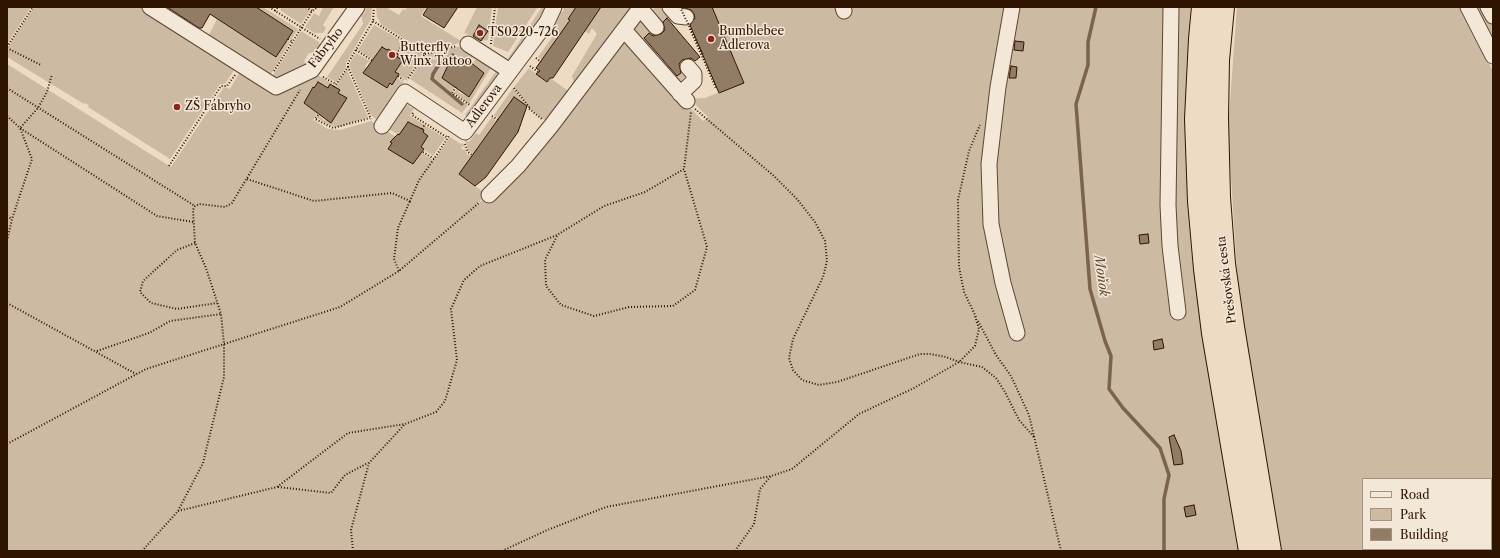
<!DOCTYPE html>
<html>
<head>
<meta charset="utf-8">
<style>
	body { margin:0 }
	#map { position:relative; width:1500px; height:558px; overflow:hidden; background:#eddcc3; font-family:"Libre Caslon Text",serif }
	canvas { display:block }
	.frame { position:absolute; inset:0; border:8px solid #301402; pointer-events:none }
	.legend { position:absolute; left:1362px; top:478px; width:130px; height:72px; box-sizing:border-box; background:#f3e8d8; border:1px solid #a59382; margin:0; padding:5px 7px; list-style:none; font-size:12px; color:#301402 }
	.legend li { display:flex; align-items:center; gap:8px; height:20px }
	.legend b { width:20px; border:1px solid #a59382 }
</style>
</head>
<body>
<div id="map">
<canvas width="1500" height="558"></canvas>
<div class="frame"></div>
<ul class="legend">
<li><b style="height:5px;background:#f3e8d8"></b>Road</li>
<li><b style="height:11px;background:#cdbaa2"></b>Park</li>
<li><b style="height:11px;background:#927c66"></b>Building</li>
</ul>
</div>
<script>
const context = document.querySelector('canvas').getContext('2d');
context.lineJoin = 'round';
function fill(path, color) { context.fillStyle = color; context.fill(path, 'evenodd'); }
const shape = rows => new Path2D(rows.map(r => 'M' + r).join(''));
function stroke(path, color, width, dash) { context.strokeStyle = color; context.lineWidth = width; context.lineCap = dash ? 'butt' : 'round'; context.setLineDash(dash || []); context.stroke(path); }
function write(font, color, halo, rows, align = 'center') {
  context.font = font + ' "Libre Caslon Text",serif'; context.lineWidth = 3; context.setLineDash([]); context.textBaseline = 'middle'; context.strokeStyle = halo; context.fillStyle = color; for (const [text, x, y, turn = 0] of rows) {
    context.save(); context.translate(x, y); context.rotate((+turn || 0) * Math.PI / 180); context.textAlign = isNaN(turn) ? turn : align; if (halo) context.strokeText(text, 0, 0); context.fillText(text, 0, 0); context.restore();
  }
}
fill(shape([
	[7,7,31,7,7,44],
	[34,7,141,7,236,67,225,84,220,84,170,159,88,107,89,105,85,103,84,104,7,57,7,49],
	[256,7,263,7,298,29,291,40,288,38,293,31],
	[282,7,304,7,310,11,301,24,280,10],
	[323,7,334,7,323,25,326,28,323,33,315,33,305,27,314,13,319,16],
	[367,7,372,7,371,19,346,63,346,67,336,82,327,77,363,24,361,13,364,14],
	[376,7,386,7,399,15,403,9,405,10,407,7,426,7,421,16,461,41,456,44,433,50,422,50,381,24,377,17],
	[477,7,492,7,488,40,481,41,487,31,479,25,473,36,464,33],
	[498,7,538,7,508,52,493,46],
	[542,7,546,7,542,17,512,58,507,60],
	[564,7,575,8,568,18,570,20,559,36,555,33,557,32,552,24,558,12,563,12],
	[601,7,634,7,576,83,574,83,572,76,597,34,592,28,589,34,583,30],
	[656,7,660,7,668,17,659,25,649,12],
	[712,7,849,8,855,7,1191,7,1187,79,1186,166,1191,249,1201,325,1238,551,7,551,7,64,171,167,224,87,230,89,241,70,272,90,314,73,334,85,330,84,328,88,318,82,314,88,312,87,304,103,318,112,313,120,328,129,340,130,371,121,396,137,390,142,392,143,388,149,413,164,422,153,434,161,450,137,461,144,463,143,465,148,462,146,461,148,464,150,465,148,467,154,472,157,459,174,486,194,476,206,489,195,624,40,703,121,708,117,690,99,705,98,744,82],
	[1237,7,1460,7,1493,71,1493,551,1282,551,1238,288,1228,129],
	[1363,479,1491,479,1491,549,1363,549],
	[1476,7,1482,7,1493,27,1493,42],
	[217,19,276,57,287,40,290,42,268,79,215,45,209,35],
	[642,19,652,31,644,38,657,53,652,55,633,29,635,24],
	[374,25,404,42,398,52,389,49,374,60,358,50],
	[301,31,319,42,322,49,319,53,309,53,304,61,310,66,280,82,270,80],
	[553,36,557,39,542,60,538,57],
	[405,43,422,54,406,80,395,72,403,61,397,57],
	[462,46,475,54,470,61,467,64,455,57,452,62,450,61,442,78,455,86,450,94,468,105,462,113,410,79,424,57,431,53],
	[356,53,371,62,368,62,365,67,366,68,363,73,386,88,390,83,392,85,397,78,404,83,379,122,370,114,349,65],
	[478,56,492,66,469,104,454,93,458,88,459,89,458,92,469,97,484,73,473,63],
	[663,61,676,77,684,70,685,77,679,82,661,66],
	[529,68,546,82,550,78,567,90,568,94,547,122,529,108,514,87],
	[347,70,368,117,339,127,329,125,317,118,319,115,325,121,326,119,331,123,347,99,338,93,340,90,335,87],
	[497,70,501,73,468,117,465,115],
	[513,88,527,106,514,98,499,119,494,115],
	[406,105,410,105,409,107,414,108,410,116,445,138,433,156,421,147,428,136,414,124,413,125,408,122,399,135,387,128,401,108],
	[492,117,497,122,474,155,469,151,465,140,469,142,476,133,479,135]
]), '#cdbaa2');
stroke(shape([
	[1096,7,1088,42,1088,65,1076,104,1090,289,1105,341,1111,356,1109,389,1123,408,1160,448,1169,475,1164,499,1164,551],
	[453,55,438,66,433,74,432,79,462,104]
]), '#7b634e', 3.5);
const building = shape([
	[167,7,256,7,293,31,276,57,210,14,202,28,199,28,167,7],
	[428,7,458,7,444,28,423,15,428,7],
	[576,7,601,7,553,78,550,78,547,82,536,74,540,71,536,68,570,20,568,19,576,7],
	[682,7,712,7,744,83,719,93,690,25,695,18,694,14,691,10,682,7],
	[667,18,700,57,695,61,691,58,682,60,679,64,681,73,677,76,644,38,649,33,653,36,661,34,665,30,663,22,667,18],
	[479,25,488,31,481,41,473,36,479,25],
	[1015,41,1024,42,1023,51,1014,50,1015,41],
	[382,47,387,50,388,49,399,55,397,57,403,60,395,72,399,74,392,85,390,83,387,88,363,73,382,47],
	[455,57,467,64,469,61,484,73,469,97,442,78,450,61,452,62,455,57],
	[1011,66,1017,67,1016,78,1009,78,1011,66],
	[318,82,328,88,330,84,340,90,338,93,347,98,331,123,304,103,313,87,314,88,318,82],
	[514,97,527,106,518,132,486,177,475,186,459,174,514,97],
	[408,122,424,130,423,132,428,136,421,147,424,149,413,164,388,149,392,143,390,142,398,134,399,135,408,122],
	[1148,234,1149,243,1140,244,1139,235,1148,234],
	[1162,339,1164,348,1154,350,1153,341,1162,339],
	[1174,435,1181,451,1183,464,1174,465,1169,437,1174,435],
	[1194,505,1196,515,1186,517,1184,507,1194,505]
]);
fill(building, '#927c66');
stroke(building, '#301402', 1);
const minor = shape([
	[150,7,276,87,312,70,357,7],
	[670,7,678,16,686,17],
	[843,7,844,11],
	[1012,7,998,87,989,164,991,224,1003,283,1017,333],
	[1171,7,1168,205,1170,246,1178,312],
	[1468,7,1493,56],
	[1488,7,1493,16],
	[640,8,656,27],
	[624,30,687,101],
	[468,44,510,71],
	[680,94,694,81,694,74,688,67],
	[382,126,405,92,465,132,547,22,554,7],
	[489,195,518,166,551,126,641,7]
]);
const highway = shape([
	[1203,7,1200,39,1196,119,1199,201,1205,269,1213,333,1250,551],
	[1223,7,1218,60,1217,118,1219,197,1224,264,1233,327,1270,551]
]);
stroke(minor, '#5f4632', 17);
stroke(highway, '#301402', 24);
stroke(shape([
	[269,7,320,39],
	[306,7,312,11],
	[275,11,278,7],
	[373,21,425,54,407,80],
	[690,29,716,88],
	[554,34,558,37],
	[288,39,293,42],
	[491,44,495,7],
	[7,47,33,7],
	[7,48,41,65],
	[356,50,373,61],
	[397,54,405,41],
	[425,54,457,46],
	[536,58,541,62],
	[530,66,538,72],
	[348,67,348,63,373,21,374,7],
	[274,71,312,11,318,7],
	[398,76,403,80],
	[323,77,336,84],
	[334,87,348,67,371,119],
	[456,87,452,93,470,105],
	[7,88,195,206],
	[514,88,529,107,528,108,542,119],
	[695,109,774,176,797,199,815,222,825,241,827,261,823,277,793,339,789,358,793,370,802,380,819,385,837,382,920,354,930,354,946,357,959,362,982,367,996,378,1005,392,1019,420,1034,437],
	[413,113,412,115,448,138],
	[318,115,315,119,333,128,370,118],
	[7,116,20,128,157,216,193,222],
	[492,116,498,120],
	[422,129,425,124],
	[465,144,468,152,473,156],
	[423,152,434,159,449,136],
	[169,166,221,86,227,86,235,75],
	[247,179,314,201,392,193,410,201,419,180,434,159],
	[7,216,12,219],
	[557,236,545,260,546,286,561,305,594,316,629,307,673,306,695,290,707,247,684,169],
	[7,241,12,219,32,159,20,128,38,108,47,92,52,74],
	[195,243,177,250,143,281,140,292,151,303,177,309,217,303],
	[399,271,394,259,398,228,410,201],
	[7,303,136,374],
	[976,317,964,292,959,267,958,200,969,151,980,125],
	[978,321,996,355,1011,376,1029,415,1061,551],
	[97,351,149,333,170,321,221,314],
	[7,444,146,369,340,307,399,271,480,202],
	[278,487,331,493,345,475,368,463],
	[178,511,277,487,348,433,405,424,436,412,445,401,457,360,451,309,464,280,480,266,557,235,604,206,645,192,684,169,691,112],
	[142,551,178,511,203,463,224,377,224,344,221,314,206,268,195,243,193,210,195,206,199,204,225,207,232,203,300,90],
	[353,551,351,530,369,463,404,425],
	[502,551,545,531,606,507,771,476,792,469,859,414,914,388,959,362,975,346,979,329,975,316],
	[735,551,754,524,760,489,771,476]
]), '#301402', 2, [1, 2]);
stroke(minor, '#f3e8d8', 15);
stroke(highway, '#eddcc3', 22);
stroke(shape([
	[680,7,703,55]
]), '#301402', 2, [1, 2]);
for (const [x, y, r, color] of [
	[480,33,4,"#8f2418"],
	[711,39,4,"#8f2418"],
	[392,55,4,"#8f2418"],
	[177,107,4,"#8f2418"]
]) { const dot = new Path2D(); dot.arc(x, y, r, 0, 2 * Math.PI); context.fillStyle = color; context.fill(dot); stroke(dot, '#f3e8d8', 1.5); }
write('12px', '#301402', '#f3e8d8', [
	["Bumblebee",719,32],
	["Adlerova",719,46],
	["TS0220-726",488,33],
	["Butterfly",400,48],
	["Winx Tattoo",400,62],
	["ZŠ Fábryho",185,107]
], 'left');
write('12px', '#301402', '#f3e8d8', [
	["Fábryho",326,48,-52],
	["Adlerova",484,106,-53],
	["Prešovská cesta",1227,280,-97]
]);
write('italic 13px', '#624935', '#f3e8d8', [
	["Moňok",1101,276,82]
]);
</script>
</body>
</html>
